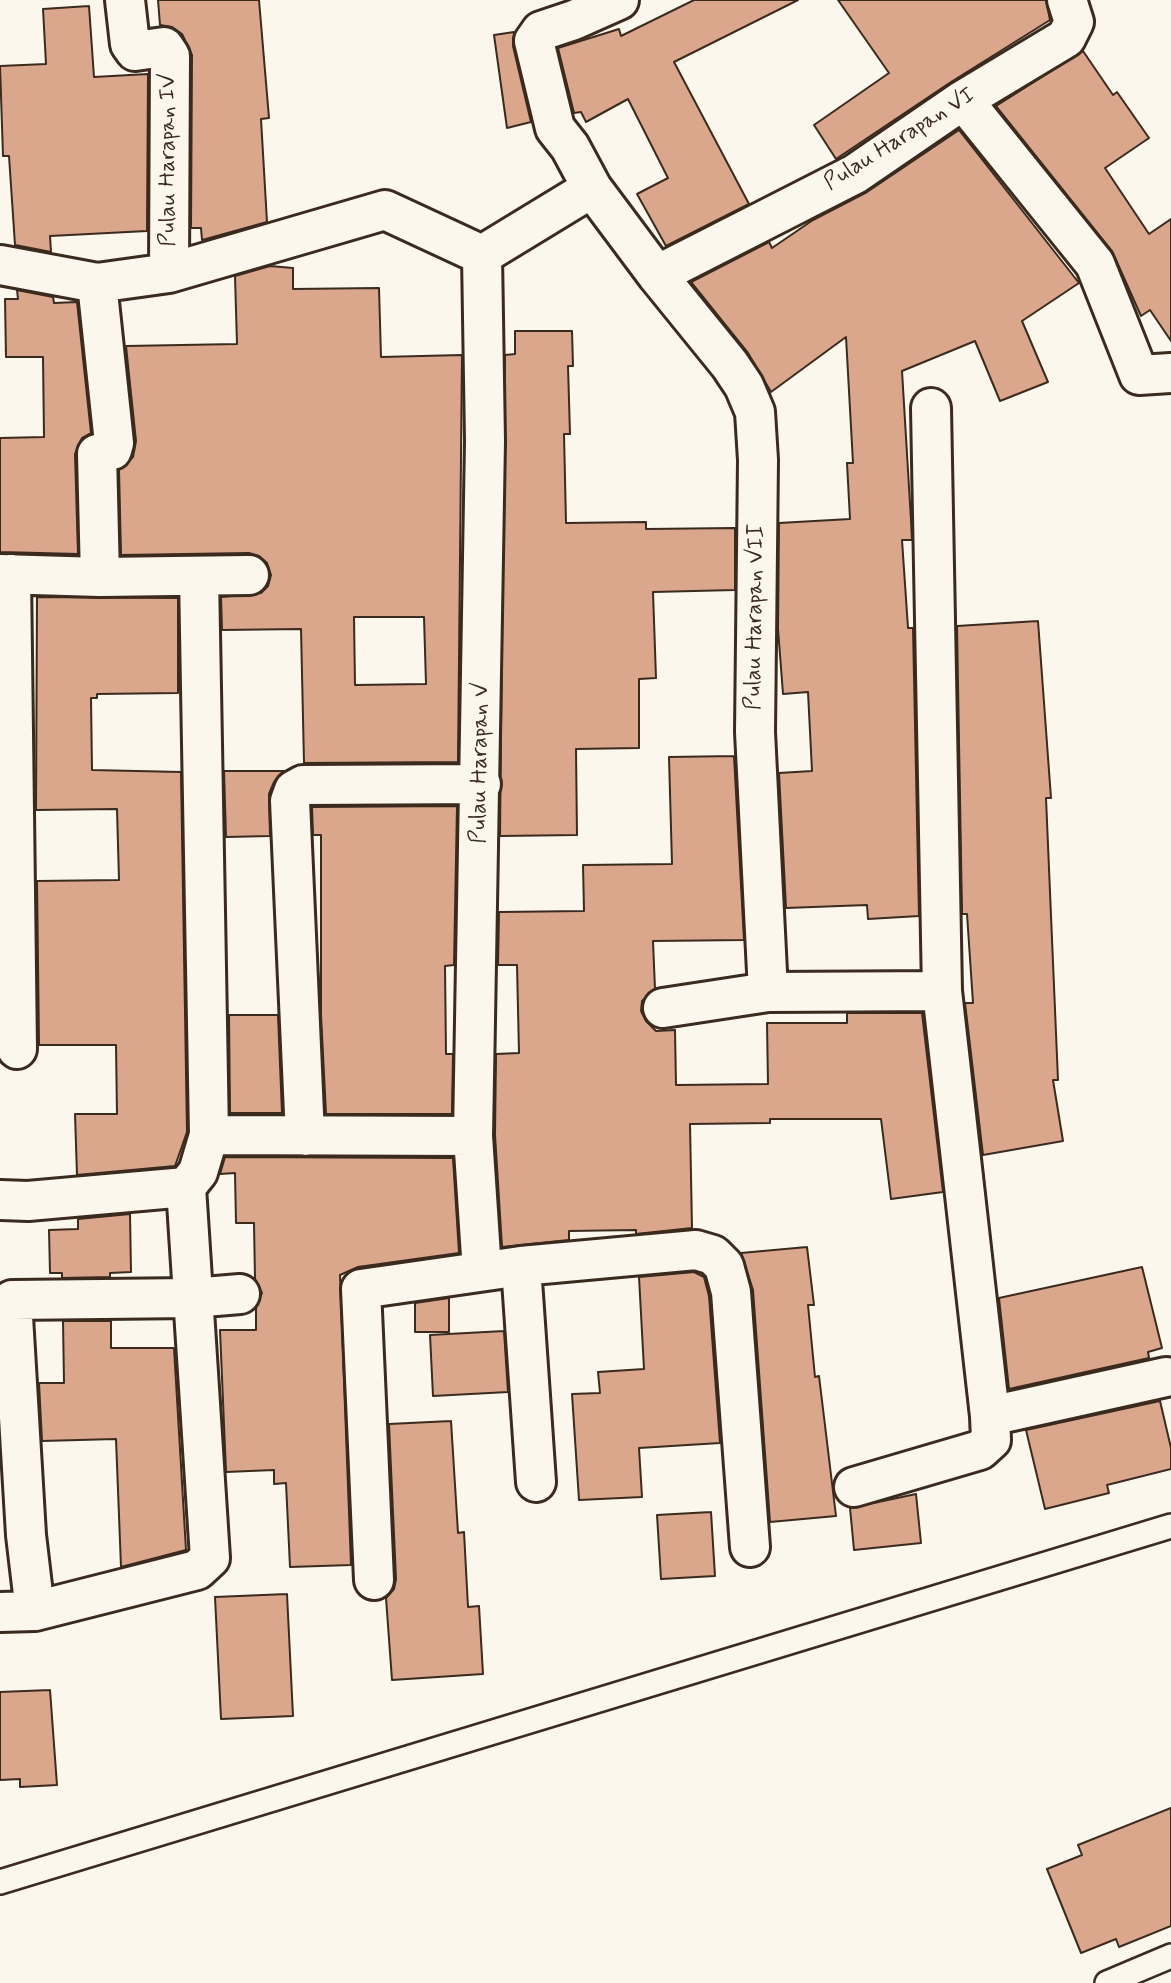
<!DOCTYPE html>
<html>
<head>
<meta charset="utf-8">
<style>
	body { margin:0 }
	canvas { display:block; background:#fbf7ec }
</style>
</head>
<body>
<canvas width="1171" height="1983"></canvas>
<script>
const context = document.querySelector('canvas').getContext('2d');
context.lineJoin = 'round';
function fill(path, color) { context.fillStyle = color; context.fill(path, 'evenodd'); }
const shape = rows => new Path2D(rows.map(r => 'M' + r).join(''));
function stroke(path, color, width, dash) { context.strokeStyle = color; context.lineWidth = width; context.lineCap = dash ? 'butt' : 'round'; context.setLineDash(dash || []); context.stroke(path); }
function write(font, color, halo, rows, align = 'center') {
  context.font = font + ' Mynerve,sans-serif'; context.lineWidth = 5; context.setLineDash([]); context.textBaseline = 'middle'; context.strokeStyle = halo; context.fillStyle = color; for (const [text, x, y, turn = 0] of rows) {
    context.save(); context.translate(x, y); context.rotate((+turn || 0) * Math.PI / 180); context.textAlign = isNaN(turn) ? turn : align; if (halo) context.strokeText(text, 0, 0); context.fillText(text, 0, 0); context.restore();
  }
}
const building = shape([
	[158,0,259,0,269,118,261,119,267,222,206,239,202,240,201,228,191,228,192,55,182,34,172,27,160,25,158,0],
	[694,0,798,0,674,62,749,204,666,246,637,194,668,178,628,99,586,122,581,112,574,113,558,48,619,29,621,36,694,0],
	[838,0,1046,0,1050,20,951,82,836,159,814,125,889,73,838,0],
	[89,6,94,77,148,74,147,231,50,236,51,252,15,245,9,156,3,156,0,66,46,64,43,9,89,6],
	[514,32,513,46,531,122,507,128,494,35,514,32],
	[1083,51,1113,95,1117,92,1149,138,1105,168,1149,234,1171,219,1171,341,1150,310,1141,316,1112,251,996,106,1083,51],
	[959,130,1079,283,1022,321,1048,382,1000,401,975,341,902,371,911,520,912,540,902,540,908,628,913,628,919,916,868,919,867,905,786,908,779,773,812,771,808,692,783,694,778,629,779,523,850,519,847,463,853,463,846,337,771,392,748,353,691,282,769,242,772,248,813,220,867,192,959,130],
	[270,266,293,268,293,289,379,288,381,357,462,355,458,762,304,763,301,629,222,630,221,597,261,593,268,586,271,575,267,563,259,556,249,553,121,555,119,470,133,457,136,441,126,346,237,344,235,276,270,266],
	[354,617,424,617,426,684,355,685,354,617],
	[17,290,53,297,54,303,77,302,91,433,82,438,75,454,78,554,0,552,0,438,44,437,43,357,6,357,5,299,18,299,17,290],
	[515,331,572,331,573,366,568,366,570,434,564,434,566,523,646,522,646,529,735,528,735,590,653,592,656,678,639,679,639,748,576,749,577,835,500,836,505,355,515,354,515,331],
	[37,597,178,598,178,693,97,694,97,698,91,698,92,770,181,772,187,1132,175,1166,77,1175,75,1114,117,1114,116,1045,39,1045,37,881,119,880,117,809,36,810,37,597],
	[1038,621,1051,798,1046,798,1058,1080,1053,1080,1063,1141,983,1155,965,1003,973,1003,967,914,962,914,957,626,1038,621],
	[734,756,744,940,653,941,655,989,642,1001,641,1011,646,1021,656,1031,675,1030,676,1085,768,1084,767,1023,847,1023,847,1013,922,1013,943,1192,891,1199,881,1119,770,1119,770,1123,690,1124,692,1228,636,1234,636,1230,569,1231,569,1240,502,1247,495,1135,496,1054,519,1053,517,965,498,965,499,912,584,911,583,865,672,864,669,757,734,756],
	[224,771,284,771,274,782,269,794,270,836,226,837,224,771],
	[457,806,454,965,445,966,446,1054,453,1054,452,1114,326,1114,321,1015,321,835,313,835,312,807,457,806],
	[229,1015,278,1015,282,1113,230,1113,229,1015],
	[225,1157,453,1158,459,1253,358,1267,340,1275,351,1565,290,1567,286,1483,274,1484,274,1470,226,1472,220,1330,256,1330,256,1308,262,1293,255,1279,254,1223,236,1223,235,1173,220,1174,225,1157],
	[130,1214,131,1272,110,1273,110,1277,62,1278,62,1273,50,1273,49,1230,78,1229,78,1219,130,1214],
	[807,1247,814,1305,808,1305,815,1377,819,1376,836,1516,770,1522,753,1290,741,1253,807,1247],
	[1142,1267,1162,1348,1148,1352,1149,1358,1009,1389,999,1298,1142,1267],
	[694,1272,704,1277,709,1296,720,1443,639,1448,642,1497,579,1500,572,1394,600,1393,598,1372,644,1369,639,1277,694,1272],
	[449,1298,449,1332,415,1332,415,1303,449,1298],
	[63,1321,111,1321,111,1348,174,1348,186,1550,121,1567,116,1439,42,1441,39,1383,64,1383,63,1321],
	[504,1331,508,1392,433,1396,430,1335,504,1331],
	[1160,1401,1171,1448,1171,1469,1107,1485,1109,1493,1045,1509,1026,1430,1160,1401],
	[451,1421,458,1533,464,1532,468,1607,479,1606,483,1674,392,1680,386,1598,394,1589,396,1579,389,1424,451,1421],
	[916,1494,921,1543,854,1550,850,1508,916,1494],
	[711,1512,715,1576,661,1579,657,1515,711,1512],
	[287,1594,293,1716,221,1719,215,1597,287,1594],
	[50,1690,57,1785,20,1787,20,1779,0,1780,0,1692,50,1690],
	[1171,1808,1171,1926,1119,1947,1116,1939,1081,1953,1047,1869,1082,1855,1078,1845,1171,1808]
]);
fill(building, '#daa78d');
stroke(building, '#3b2a1e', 2);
const lane = shape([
	[0,1882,1171,1526],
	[1107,1983,1171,1956]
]);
const street = shape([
	[125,0,130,44,135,51,164,47,170,56,169,273],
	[963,100,1095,264,1139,375,1171,373],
	[592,188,570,147,555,128,534,41,541,31,574,20,619,0],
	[482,255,485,441,473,1136,482,1271],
	[0,265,97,283,169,273,385,210,482,255,592,188,657,275,730,365,744,386,755,412,758,460,755,732,768,992],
	[657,275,855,174,963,100,1066,38,1074,22,1067,0],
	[97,283,114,443,112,450,97,454,100,577],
	[931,408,942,991,990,1416,1166,1377],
	[0,574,100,577,249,575],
	[11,574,17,1049],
	[663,1008,768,992,942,991],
	[209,1135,473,1136],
	[305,1136,290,801,294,790,303,785,481,784],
	[0,1200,28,1201,186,1187,198,1172,209,1135,199,576],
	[521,1266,536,1482],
	[854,1487,980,1450,991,1440,990,1416],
	[374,1580,361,1289,521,1266,696,1250,713,1255,724,1266,731,1292,750,1547],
	[35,1611,26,1535,12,1300,192,1298,240,1294],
	[0,1612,35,1611,197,1570,210,1558,186,1187]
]);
stroke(lane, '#3b2a1e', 28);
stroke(street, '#3b2a1e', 44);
stroke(lane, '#fbf7ec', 23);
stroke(street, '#fbf7ec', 38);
write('23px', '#3b2a1e', '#fbf7ec', [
	["Pulau Harapan VI",900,140,-32],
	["Pulau Harapan IV",169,160,-90],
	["Pulau Harapan VII",756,617,-89],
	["Pulau Harapan V",481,763,-89]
]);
</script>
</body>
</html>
